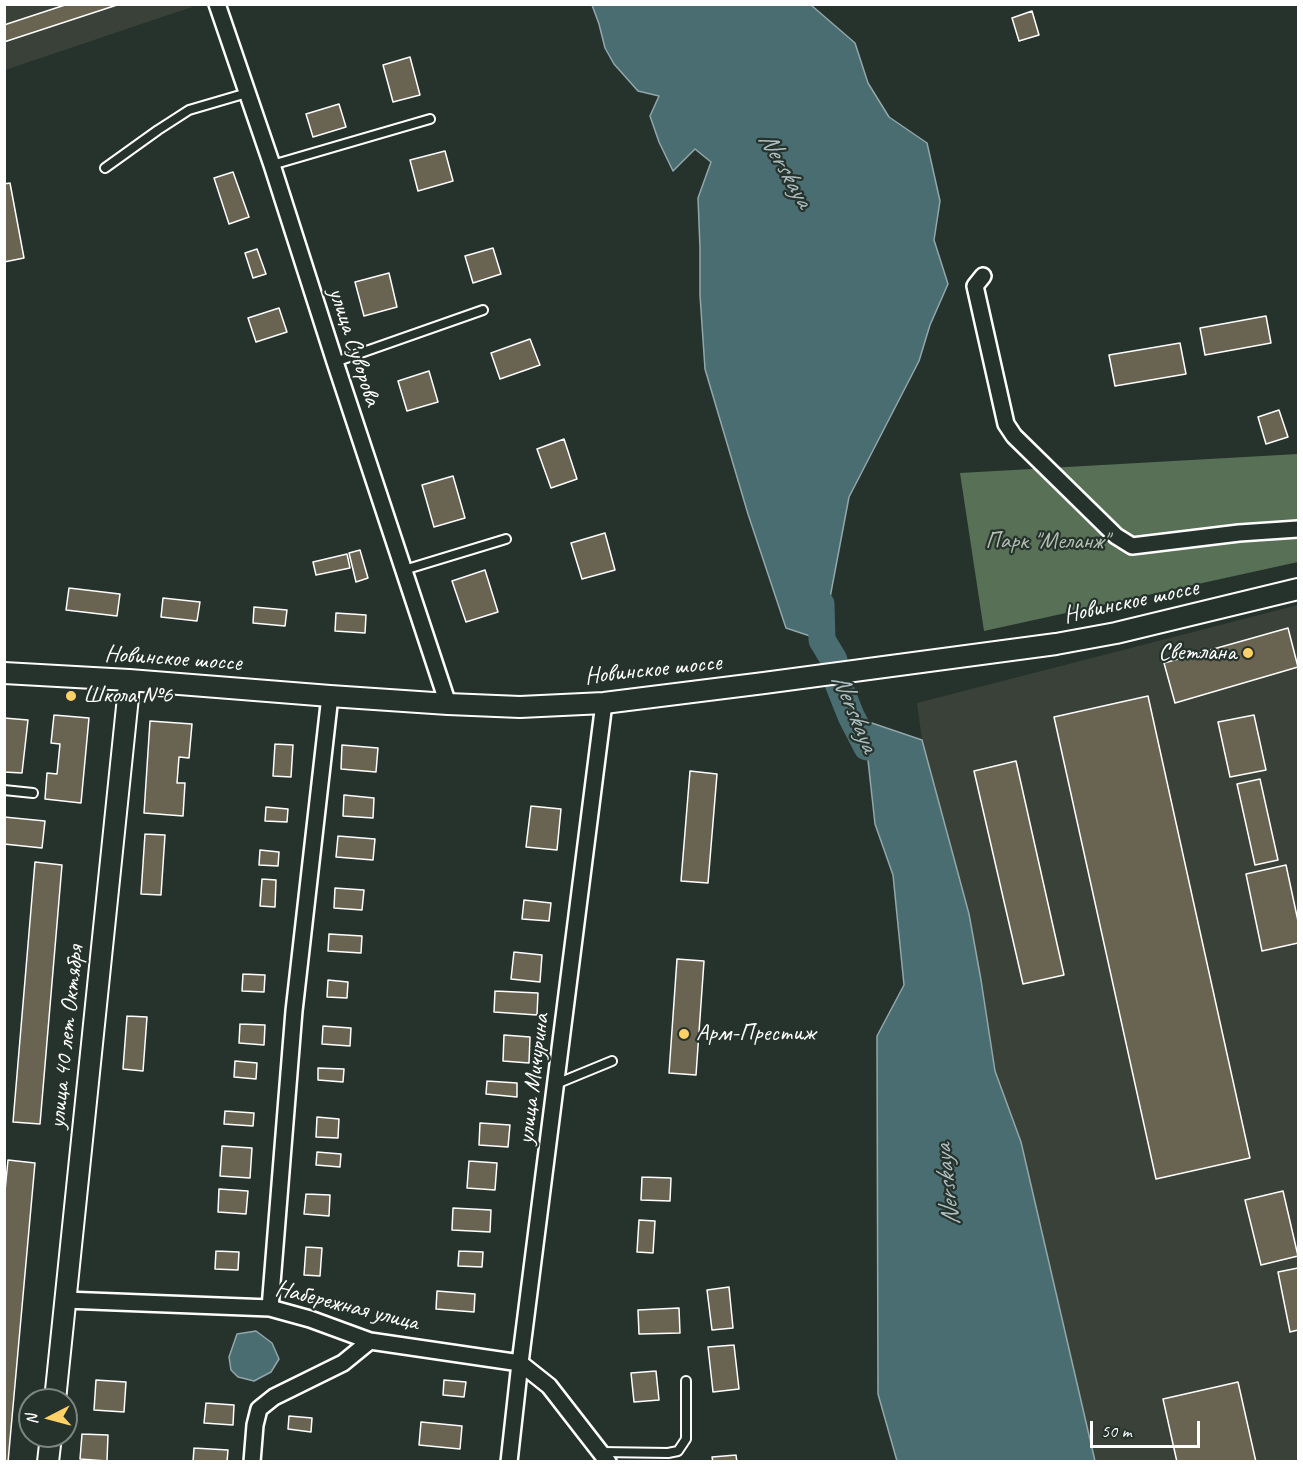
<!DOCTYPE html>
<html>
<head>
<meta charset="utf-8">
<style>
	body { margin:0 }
	#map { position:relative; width:1303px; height:1466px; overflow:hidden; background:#26332d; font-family:Caveat,sans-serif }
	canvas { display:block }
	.frame { position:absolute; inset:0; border:6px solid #fff; pointer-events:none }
	.north { position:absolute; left:18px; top:1388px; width:60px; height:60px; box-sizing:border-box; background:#26332d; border:2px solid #7d8581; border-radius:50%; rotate:264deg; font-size:16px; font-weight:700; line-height:24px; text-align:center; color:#fff }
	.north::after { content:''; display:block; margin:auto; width:21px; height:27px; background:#ffd166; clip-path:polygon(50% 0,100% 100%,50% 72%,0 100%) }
	.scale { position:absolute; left:1090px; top:1421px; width:110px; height:27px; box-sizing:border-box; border:3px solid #fff; border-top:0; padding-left:8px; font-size:18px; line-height:21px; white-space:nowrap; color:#fff; -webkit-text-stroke:4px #26332d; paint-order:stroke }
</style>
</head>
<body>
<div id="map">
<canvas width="1303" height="1466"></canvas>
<div class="frame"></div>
<div class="north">N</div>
<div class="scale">50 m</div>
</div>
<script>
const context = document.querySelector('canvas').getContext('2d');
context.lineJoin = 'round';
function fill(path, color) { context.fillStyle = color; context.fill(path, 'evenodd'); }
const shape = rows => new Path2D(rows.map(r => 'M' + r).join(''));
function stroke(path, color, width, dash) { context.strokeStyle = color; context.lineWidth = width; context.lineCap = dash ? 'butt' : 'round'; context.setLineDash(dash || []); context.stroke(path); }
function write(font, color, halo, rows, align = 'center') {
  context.font = font + ' Caveat,sans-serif'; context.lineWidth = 4.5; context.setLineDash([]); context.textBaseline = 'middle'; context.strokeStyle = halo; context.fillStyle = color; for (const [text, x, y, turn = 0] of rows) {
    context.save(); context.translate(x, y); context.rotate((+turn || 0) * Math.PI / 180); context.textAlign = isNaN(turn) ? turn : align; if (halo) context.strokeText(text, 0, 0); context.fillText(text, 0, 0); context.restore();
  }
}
fill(shape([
	[191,4,192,7,5,70,4,5],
	[1298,605,1298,1461,1095,1461,1021,1142,995,1071,981,980,969,914,922,740,917,703]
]), '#3a4138');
fill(shape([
	[1298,454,1298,562,984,631,960,473]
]), '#587055');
const water = shape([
	[592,5,811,5,855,43,868,83,889,117,927,143,940,201,934,240,948,284,930,325,919,361,849,497,822,640,786,628,748,514,705,369,700,295,700,248,698,198,711,162,695,149,673,171,659,142,650,116,659,96,638,91,614,64,605,48,599,24,592,5],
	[851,716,922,740,969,914,981,980,995,1071,1021,1142,1095,1461,897,1461,878,1394,877,1036,904,985,893,875,875,824,867,751,851,716],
	[256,1331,272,1343,279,1359,271,1372,254,1381,238,1377,231,1370,229,1357,237,1334,256,1331]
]);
fill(water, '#4a6d71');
stroke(water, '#92a7aa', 1.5);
stroke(shape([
	[821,604,822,640,834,660,834,673,851,716,867,747]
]), '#4a6d71', 27);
const building = shape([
	[68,4,120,4,4,42,4,25,68,4],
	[1032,11,1039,35,1019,41,1012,18,1032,11],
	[410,57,420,95,393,102,383,65,410,57],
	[339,104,346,127,313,137,306,114,339,104],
	[445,151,453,181,418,191,410,160,445,151],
	[233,172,249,217,229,224,214,178,233,172],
	[10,183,24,258,4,262,4,184,10,183],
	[493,248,501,274,473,283,465,256,493,248],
	[257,249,266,274,253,278,245,253,257,249],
	[389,273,397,307,364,316,355,282,389,273],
	[279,308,287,332,256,342,248,318,279,308],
	[1266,316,1271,343,1205,355,1200,328,1266,316],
	[530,339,540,365,500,379,491,353,530,339],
	[1180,343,1186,374,1115,386,1109,355,1180,343],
	[429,371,438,402,407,411,398,381,429,371],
	[1279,410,1288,437,1266,444,1258,417,1279,410],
	[564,439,577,479,551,488,537,449,564,439],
	[453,476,465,518,434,527,422,485,453,476],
	[605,533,615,570,582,579,571,543,605,533],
	[360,550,368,578,356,582,349,553,360,550],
	[347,554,350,568,316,575,313,562,347,554],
	[485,570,498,612,466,622,452,581,485,570],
	[69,588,120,594,117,616,66,610,69,588],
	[163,598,200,602,197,621,161,617,163,598],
	[254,607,287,610,285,626,253,623,254,607],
	[336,613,366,615,365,633,335,631,336,613],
	[1288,628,1298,667,1175,703,1164,663,1288,628],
	[1148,696,1250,1158,1156,1179,1054,717,1148,696],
	[54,715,89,718,81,803,45,799,47,773,57,774,60,744,51,743,54,715],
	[1254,715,1266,770,1230,777,1218,722,1254,715],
	[4,718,28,720,22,773,4,772,4,718],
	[150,721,192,724,189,758,179,757,177,783,185,783,183,816,144,813,150,721],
	[275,744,293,745,291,777,273,776,275,744],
	[342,745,378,748,376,772,341,769,342,745],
	[1016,761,1064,975,1023,984,974,771,1016,761],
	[690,771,717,774,708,883,681,881,690,771],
	[1260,779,1278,860,1255,865,1237,784,1260,779],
	[344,795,374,798,373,818,343,816,344,795],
	[531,806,561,809,557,850,526,847,531,806],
	[266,807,288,809,287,822,265,821,266,807],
	[4,817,45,821,42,848,4,844,4,817],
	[145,834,165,835,161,895,141,894,145,834],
	[338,836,375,839,373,860,336,857,338,836],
	[260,850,279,852,278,866,259,865,260,850],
	[35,862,62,865,40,1124,13,1122,35,862],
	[1286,865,1298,921,1298,943,1262,951,1246,874,1286,865],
	[262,879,276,880,275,907,260,906,262,879],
	[335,888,364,890,362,910,334,908,335,888],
	[524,900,551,903,549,921,522,919,524,900],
	[329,934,362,936,361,953,328,951,329,934],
	[514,952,542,955,540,982,511,979,514,952],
	[677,959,704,961,696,1075,669,1073,677,959],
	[243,974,265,975,264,992,242,991,243,974],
	[328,980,348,982,347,998,327,997,328,980],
	[495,991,538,993,537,1015,494,1012,495,991],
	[127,1016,147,1017,143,1071,123,1069,127,1016],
	[240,1024,265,1025,264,1045,239,1043,240,1024],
	[323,1026,351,1028,350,1046,322,1044,323,1026],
	[504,1035,530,1037,529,1063,503,1061,504,1035],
	[235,1061,257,1063,256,1079,234,1077,235,1061],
	[318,1068,344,1069,343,1082,318,1080,318,1068],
	[487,1081,517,1083,517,1097,486,1094,487,1081],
	[225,1111,254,1113,253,1126,224,1124,225,1111],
	[317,1117,339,1119,338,1138,316,1137,317,1117],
	[480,1123,510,1125,508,1147,479,1145,480,1123],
	[222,1146,252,1148,250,1178,220,1176,222,1146],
	[317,1152,341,1154,340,1167,316,1165,317,1152],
	[8,1160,35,1163,8,1462,4,1462,4,1201,8,1160],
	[469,1161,497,1163,495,1190,467,1188,469,1161],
	[642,1177,671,1178,670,1201,641,1200,642,1177],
	[219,1189,248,1191,246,1214,218,1212,219,1189],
	[1283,1191,1298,1256,1261,1265,1245,1200,1283,1191],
	[306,1194,330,1195,329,1216,304,1214,306,1194],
	[453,1208,491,1210,490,1232,452,1230,453,1208],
	[639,1220,655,1221,653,1253,637,1252,639,1220],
	[306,1247,322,1248,320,1276,304,1275,306,1247],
	[216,1251,239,1252,238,1270,215,1269,216,1251],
	[459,1251,483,1252,482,1267,458,1266,459,1251],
	[1298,1268,1298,1330,1290,1332,1278,1272,1298,1268],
	[729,1287,733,1328,712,1330,707,1290,729,1287],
	[437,1291,475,1294,474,1312,436,1309,437,1291],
	[679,1308,680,1333,639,1334,638,1310,679,1308],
	[734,1345,739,1389,713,1392,708,1347,734,1345],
	[656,1371,659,1400,634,1402,631,1373,656,1371],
	[96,1380,126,1382,124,1412,94,1410,96,1380],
	[444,1380,466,1382,464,1397,443,1395,444,1380],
	[1238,1382,1256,1462,1177,1462,1163,1399,1238,1382],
	[206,1403,234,1405,233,1425,204,1423,206,1403],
	[289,1416,312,1418,311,1432,288,1429,289,1416],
	[421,1422,462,1426,460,1449,419,1445,421,1422],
	[82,1434,108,1435,107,1461,80,1459,82,1434],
	[194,1448,228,1450,227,1462,193,1462,194,1448],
	[736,1455,737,1462,713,1462,712,1457,736,1455]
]);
fill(building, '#696352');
stroke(building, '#fff', 1.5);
const service = shape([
	[272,165,430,119],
	[105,168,158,130,189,110,247,93],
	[335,362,483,310],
	[404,570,506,539],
	[4,790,33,793],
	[556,1084,612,1061],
	[602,1452,668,1453,678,1451,686,1439,686,1381]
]);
const minor = shape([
	[217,4,272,165,335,362,448,704],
	[983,276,975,286,1006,424,1014,436,1116,536,1132,546,1239,533,1298,529],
	[65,1300,270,1308,310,1319,370,1341,520,1363,549,1386,608,1462],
	[270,1308,294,1011,330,696],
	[252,1462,255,1425,259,1409,274,1397,343,1363,370,1341],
	[509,1462,520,1363,604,703]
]);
const tertiary = shape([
	[4,673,129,680,330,696,448,704,520,707,604,703,764,683,1056,644,1116,633,1298,589],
	[55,1400,128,697,129,680],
	[48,1462,51,1436]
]);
stroke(service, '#fff', 12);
stroke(minor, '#fff', 20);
stroke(tertiary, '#fff', 24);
stroke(service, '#26332d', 8);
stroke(minor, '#26332d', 15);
stroke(tertiary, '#26332d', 20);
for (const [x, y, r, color] of [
	[1248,653,6,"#ffd166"],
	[71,696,6,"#ffd166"],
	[684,1034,6,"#ffd166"]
]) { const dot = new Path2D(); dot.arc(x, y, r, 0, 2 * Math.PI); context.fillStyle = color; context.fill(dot); stroke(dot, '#26332d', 2); }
write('24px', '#fff', '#26332d', [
	["улица Суворова",354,347,72],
	["Новинское шоссе",1131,602,-12],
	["Новинское шоссе",173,659,4],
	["Новинское шоссе",653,670,-6],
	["улица 40 лет Октября",67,1037,-84],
	["улица Мичурина",534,1079,-83],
	["Набережная улица",347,1306,14]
]);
write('24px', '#b4bfb2', '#26332d', [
	["Парк \"Меланж\"",1047,542]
]);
write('24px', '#fff', '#26332d', [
	["Светлана",1236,653,"right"],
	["Школа №6",83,696],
	["Арм-Престиж",696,1034]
], 'left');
write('italic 26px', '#aebdbf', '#26332d', [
	["Nerskaya",785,170,60],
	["Nerskaya",854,713,67],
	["Nerskaya",948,1185,-96]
]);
</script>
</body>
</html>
